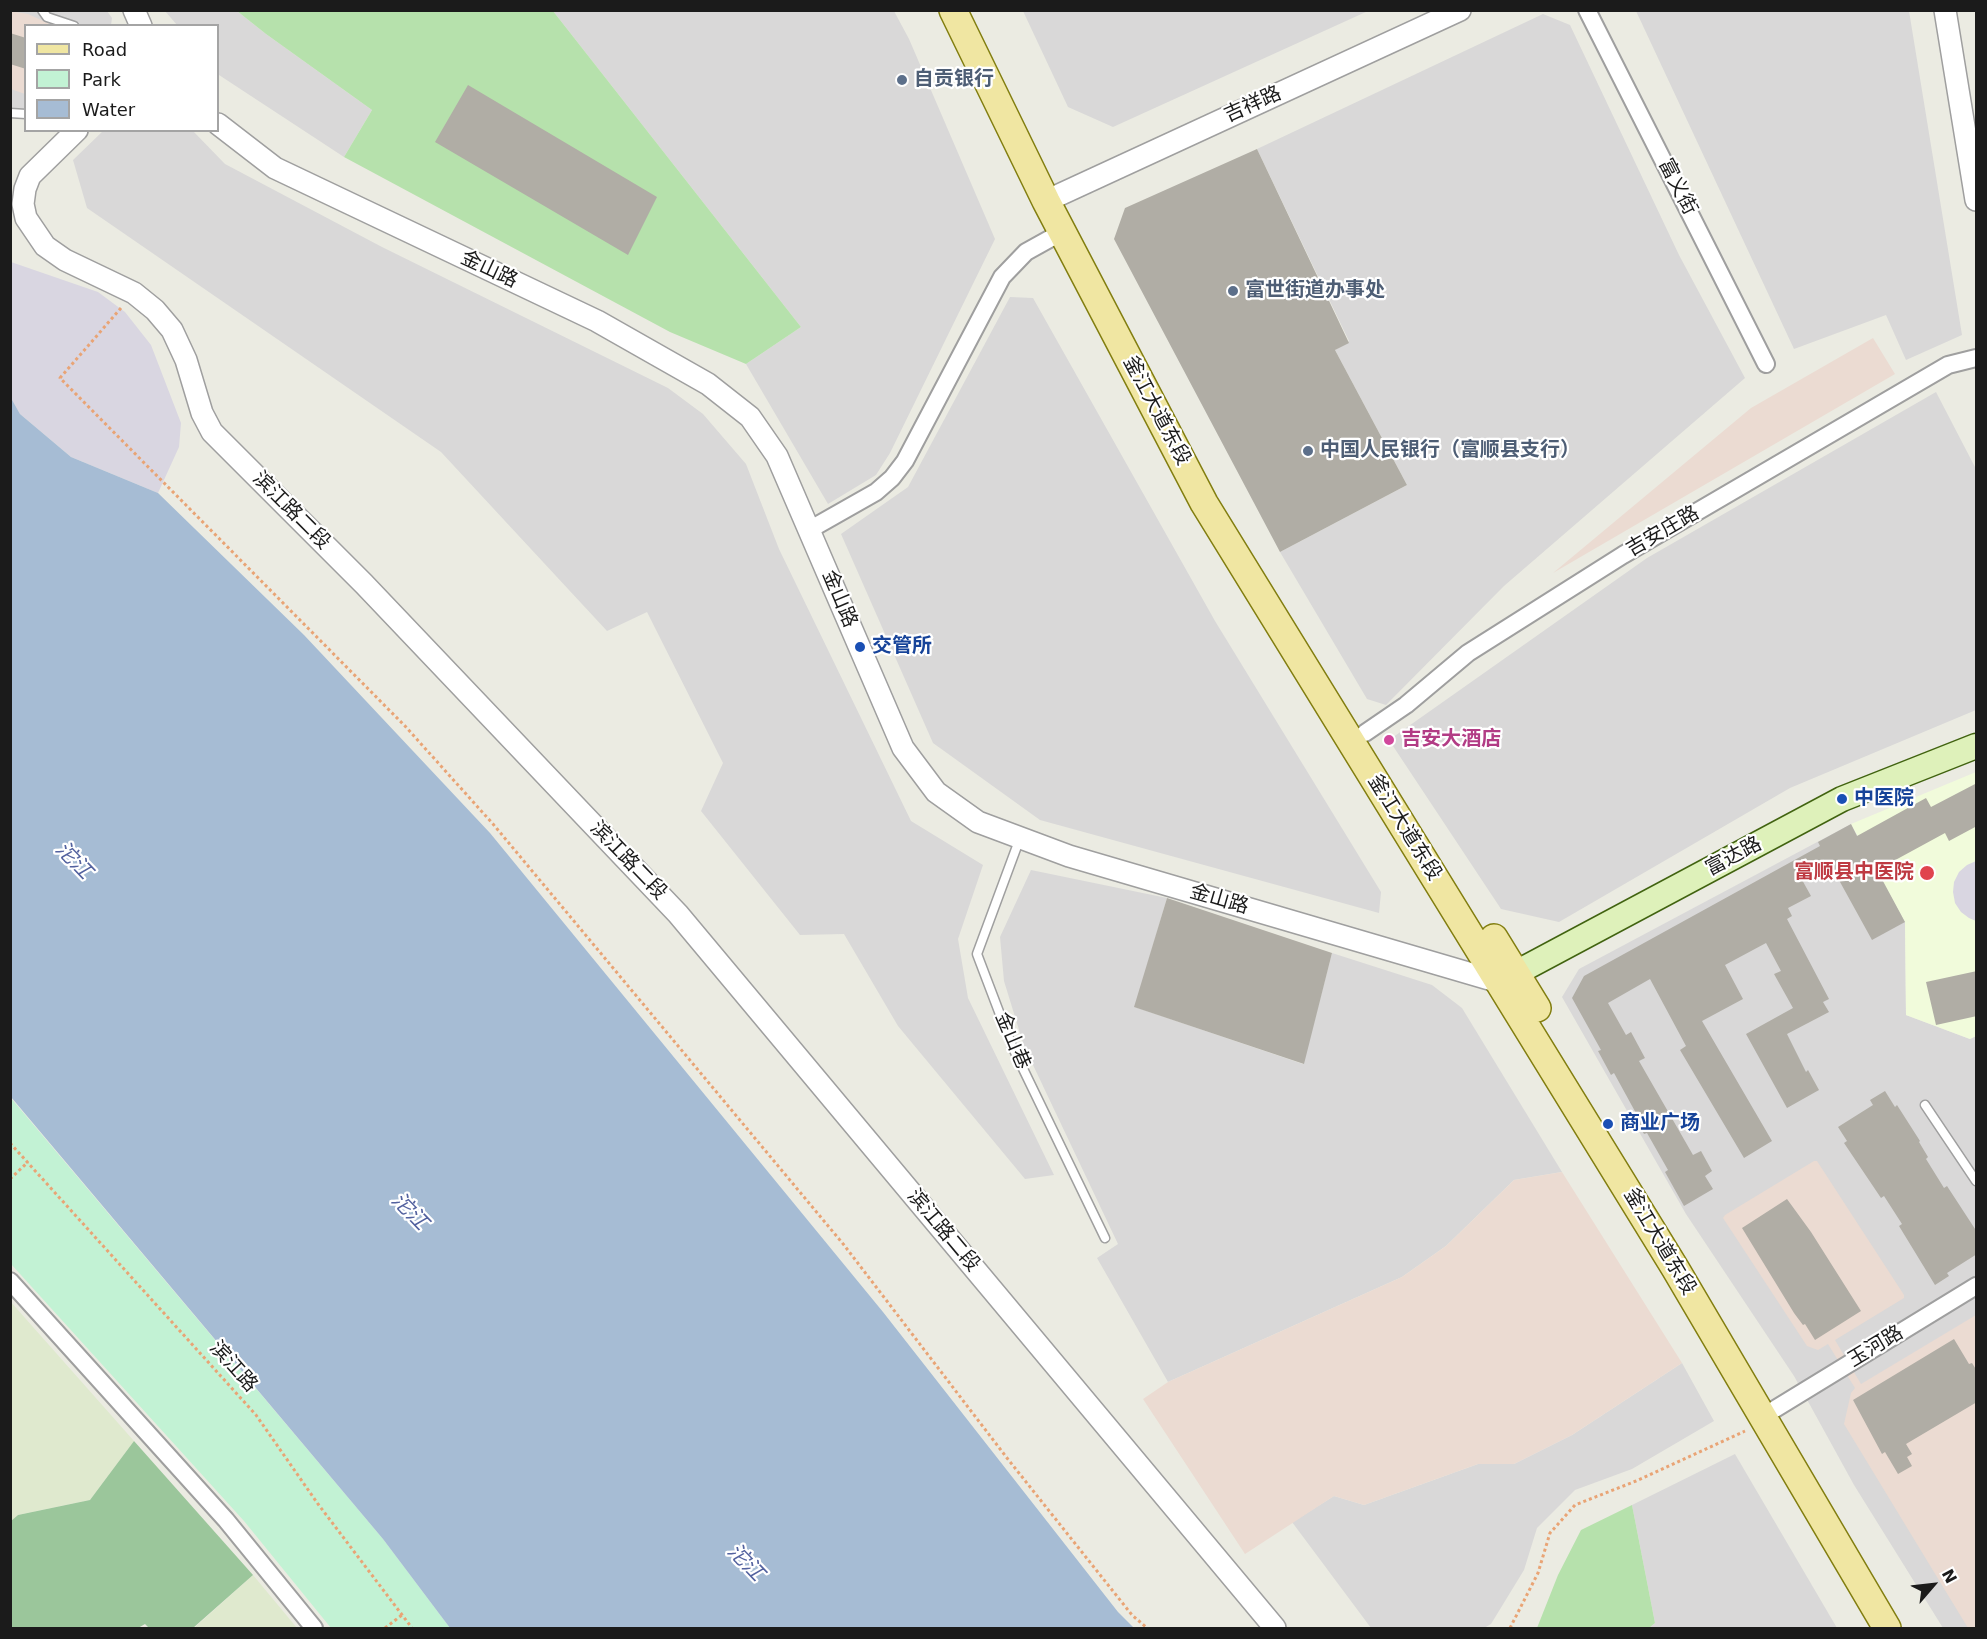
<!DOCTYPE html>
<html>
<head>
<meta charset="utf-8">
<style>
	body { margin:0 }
	#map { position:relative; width:1987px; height:1639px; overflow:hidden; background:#ebebe2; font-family:"DejaVu Sans",sans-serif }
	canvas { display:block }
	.frame { position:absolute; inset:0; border:12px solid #1b1b1b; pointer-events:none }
	.legend { position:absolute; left:24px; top:24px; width:195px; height:108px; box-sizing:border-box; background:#fff; border:2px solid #a4a4a4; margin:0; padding:8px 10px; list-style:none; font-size:18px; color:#1b1b1b }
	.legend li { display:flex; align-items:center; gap:12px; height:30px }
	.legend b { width:30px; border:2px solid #a4a4a4 }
	.north { position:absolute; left:1903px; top:1555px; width:60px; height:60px; -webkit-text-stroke:4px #fff; paint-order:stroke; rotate:62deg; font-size:16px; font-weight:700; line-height:24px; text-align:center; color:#1b1b1b }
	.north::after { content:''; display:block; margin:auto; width:21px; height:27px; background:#1b1b1b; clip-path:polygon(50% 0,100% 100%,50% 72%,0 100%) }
</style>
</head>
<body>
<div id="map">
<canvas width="1987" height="1639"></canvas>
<div class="frame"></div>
<ul class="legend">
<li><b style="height:8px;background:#f0e6a2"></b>Road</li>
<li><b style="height:16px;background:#c2f2d4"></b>Park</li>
<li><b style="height:16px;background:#a6bcd4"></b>Water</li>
</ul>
<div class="north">N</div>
</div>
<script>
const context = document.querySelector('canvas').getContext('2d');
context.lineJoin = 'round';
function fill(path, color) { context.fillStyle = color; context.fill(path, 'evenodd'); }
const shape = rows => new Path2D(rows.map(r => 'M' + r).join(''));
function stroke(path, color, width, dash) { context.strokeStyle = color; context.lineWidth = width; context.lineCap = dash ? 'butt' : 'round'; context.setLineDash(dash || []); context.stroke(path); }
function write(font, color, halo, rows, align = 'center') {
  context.font = font + ' "DejaVu Sans","Noto Sans SC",sans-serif'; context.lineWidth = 4.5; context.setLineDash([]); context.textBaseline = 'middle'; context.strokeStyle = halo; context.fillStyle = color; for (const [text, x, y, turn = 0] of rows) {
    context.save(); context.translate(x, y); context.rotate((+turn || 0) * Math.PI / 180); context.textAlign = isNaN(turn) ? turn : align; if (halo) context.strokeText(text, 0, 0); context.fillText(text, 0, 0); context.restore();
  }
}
fill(shape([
	[11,11,107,11,112,18,111,25,26,26,25,119,11,118],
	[165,11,237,11,266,34,372,110,344,157,219,75,218,73,218,26,177,25],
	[553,11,894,11,909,39,995,239,890,453,876,475,828,504,746,364,801,327],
	[1023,11,1368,11,1113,127,1068,107],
	[1636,11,1909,11,1962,335,1906,360,1886,315,1794,349],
	[1543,14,1570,25,1679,255,1745,378,1504,586,1386,705,1367,699,1280,552,1407,485,1335,350,1349,341,1257,149],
	[103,131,193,131,225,164,382,247,668,388,703,414,746,464,779,549,911,821,983,865,958,939,968,998,1054,1175,1025,1179,898,1026,844,934,800,935,701,811,723,763,647,612,607,631,441,452,87,208,73,160],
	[1010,297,1033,298,1215,621,1381,892,1379,913,1040,820,933,743,841,534,908,487],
	[1936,392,1976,469,1976,710,1790,788,1559,922,1501,909,1389,740,1647,558],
	[1851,824,1905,922,1906,1015,1970,1039,1976,1036,1976,1628,1943,1628,1854,1485,1794,1376,1686,1214,1562,997,1579,969],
	[1031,870,1167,898,1135,1007,1303,1064,1332,953,1432,985,1462,1008,1562,1172,1514,1180,1446,1246,1402,1277,1168,1382,1097,1258,1118,1244,1024,1046,1004,981,1000,937],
	[1682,1363,1714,1421,1632,1469,1575,1490,1537,1528,1524,1570,1491,1624,1484,1628,1371,1628,1292,1522,1334,1496,1364,1505,1478,1464,1514,1464,1572,1435],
	[1735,1454,1837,1628,1649,1628,1655,1623,1632,1505]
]), '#d9d8d8');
fill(shape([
	[10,11,28,14,52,25,26,26,25,94,11,89],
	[1873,338,1895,374,1553,573,1751,408],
	[1814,1161,1817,1161,1904,1295,1904,1298,1835,1340,1861,1384,1976,1315,1976,1628,1968,1628,1844,1424,1851,1393,1855,1388,1828,1344,1818,1350,1807,1346,1723,1218,1725,1215],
	[1562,1172,1682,1363,1572,1435,1514,1464,1478,1464,1364,1505,1334,1496,1245,1554,1143,1399,1168,1382,1402,1277,1446,1246,1514,1180]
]), '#ebdbd2');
fill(shape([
	[1976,772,1976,1036,1970,1039,1906,1015,1905,922,1851,824]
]), '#f1fbdb');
fill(shape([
	[10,1301,134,1441,90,1500,18,1515,11,1521],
	[253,1575,297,1628,194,1628]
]), '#dfe9ce');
fill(shape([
	[237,11,553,11,801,327,746,364,670,332,344,157,372,110,266,34],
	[1632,1505,1655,1623,1649,1628,1537,1628,1558,1575,1581,1530]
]), '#b6e1ac');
fill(shape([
	[134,1441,253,1575,193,1628,149,1628,145,1624,138,1628,11,1628,11,1521,18,1515,90,1500]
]), '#9bc69b');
fill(shape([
	[10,1097,383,1539,450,1628,331,1628,244,1521,11,1264]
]), '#c2f2d4');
fill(shape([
	[11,262,98,292,125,312,151,345,181,423,179,447,158,493,71,457,20,414,11,398],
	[1976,861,1976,921,1969,918,1961,912,1955,903,1953,892,1954,882,1959,872,1967,865]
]), '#d9d6e1');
fill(shape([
	[11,398,20,414,71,457,158,493,304,635,490,833,883,1312,1118,1612,1134,1628,450,1628,383,1539,11,1097]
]), '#a6bcd4');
fill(shape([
	[10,33,26,38,26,69,10,64],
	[468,85,657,197,628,255,435,142],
	[1257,149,1349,343,1335,350,1407,485,1280,552,1114,239,1125,208],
	[1977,783,1977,826,1949,841,1945,833,1877,870,1905,922,1872,940,1829,862,1801,878,1811,896,1788,908,1792,916,1787,919,1829,999,1823,1002,1829,1012,1787,1034,1806,1072,1808,1070,1819,1090,1787,1108,1746,1034,1793,1008,1774,974,1781,971,1766,943,1725,965,1743,999,1702,1021,1772,1141,1744,1158,1680,1050,1686,1046,1650,979,1608,1003,1626,1035,1631,1032,1645,1058,1639,1061,1693,1155,1701,1151,1712,1171,1705,1176,1713,1189,1684,1206,1665,1172,1668,1170,1647,1133,1644,1134,1634,1116,1637,1115,1614,1073,1611,1075,1598,1051,1601,1050,1572,998,1584,976,1820,846,1818,842,1851,824,1857,836,1926,798,1931,807],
	[1167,898,1332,953,1304,1064,1134,1007],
	[1977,971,1977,1016,1936,1025,1926,982],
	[1885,1091,1895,1107,1897,1105,1920,1141,1919,1142,1928,1157,1926,1159,1944,1188,1947,1186,1977,1232,1977,1254,1947,1273,1949,1276,1935,1285,1899,1226,1902,1224,1884,1196,1881,1198,1844,1143,1847,1141,1838,1127,1873,1105,1870,1100],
	[1787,1199,1811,1232,1861,1311,1815,1340,1805,1324,1803,1325,1794,1313,1742,1228],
	[1954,1339,1969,1364,1972,1363,1977,1371,1977,1402,1906,1444,1912,1454,1907,1457,1912,1466,1898,1474,1885,1452,1882,1454,1853,1400]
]), '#b0ada5');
const service = shape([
	[42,10,47,17,74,26],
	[10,113,26,114],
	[1020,838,977,954,1012,1046,1105,1238],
	[1925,1105,1976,1181]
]);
const minor = shape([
	[1587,10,1766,364],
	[809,530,876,492,892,478,905,461,1002,277,1026,252,1062,232],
	[1365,733,1406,705,1468,653,1623,555,1948,365,1976,358],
	[10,1281,226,1520,314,1628],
	[1775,1409,1976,1286]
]);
const tertiary = shape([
	[134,10,141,26],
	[1945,10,1976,200],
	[218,124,275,168,597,321,708,384,750,417,777,456,903,748,936,792,978,822,1069,856,1499,982],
	[77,130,30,176,25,189,23,204,26,218,45,246,65,260,134,293,155,310,172,330,186,360,202,413,212,432,364,584,678,914,1275,1628],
	[1046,201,1460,10]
]);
const secondary = shape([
	[1499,982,1842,799,1976,746]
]);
const primary = shape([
	[953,10,1046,201,1204,503,1675,1268,1887,1628],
	[1494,938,1537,1008]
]);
stroke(service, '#9f9f9f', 11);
stroke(minor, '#9f9f9f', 20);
stroke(tertiary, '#9f9f9f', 24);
stroke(secondary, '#416310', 27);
stroke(primary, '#827e10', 30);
stroke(shape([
	[121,308,60,378,405,726,493,824,844,1245,1007,1458,1132,1615,1147,1628],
	[10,1143,256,1415,318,1504,412,1628],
	[10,1179,28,1162],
	[385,1628,402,1615],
	[1510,1628,1538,1573,1550,1533,1575,1505,1636,1481,1745,1431]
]), '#e9a475', 3, [3, 3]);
stroke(service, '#fff', 8);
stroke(minor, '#fff', 16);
stroke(tertiary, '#fff', 21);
stroke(secondary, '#def1ba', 24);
stroke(primary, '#f0e6a2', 27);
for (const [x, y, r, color] of [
	[902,80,6,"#5c6f8a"],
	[1233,291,6,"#5c6f8a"],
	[1308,451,6,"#5c6f8a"],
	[860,647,6,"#1a4fb4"],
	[1389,740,6,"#d1479c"],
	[1842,799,6,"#1a4fb4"],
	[1927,873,8,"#e0444e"],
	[1608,1124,6,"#1a4fb4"]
]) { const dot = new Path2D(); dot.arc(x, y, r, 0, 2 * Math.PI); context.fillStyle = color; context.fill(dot); stroke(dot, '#fff', 2); }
write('bold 20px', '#4e5e75', '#fff', [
	["自贡银行",914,80],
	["富世街道办事处",1245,291],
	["中国人民银行（富顺县支行）",1320,451]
], 'left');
write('20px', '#1b1b1b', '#fff', [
	["吉祥路",1253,105,-24],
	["富义街",1677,187,63],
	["金山路",489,270,25],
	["釜江大道东段",1156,411,62],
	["滨江路二段",291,511,45],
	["吉安庄路",1663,532,-30],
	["金山路",839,599,67],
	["釜江大道东段",1404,828,58],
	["富达路",1734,857,-28],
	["滨江路二段",628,861,46],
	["金山路",1219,900,16],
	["金山巷",1012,1041,67],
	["滨江路二段",943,1231,50],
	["釜江大道东段",1659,1242,59],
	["玉河路",1876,1347,-31],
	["滨江路",233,1367,48]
]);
write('bold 20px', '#164399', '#fff', [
	["交管所",872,647],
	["中医院",1854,799],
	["商业广场",1620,1124]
], 'left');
write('bold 20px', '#b23c85', '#fff', [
	["吉安大酒店",1401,740]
], 'left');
write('bold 20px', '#be3a42', '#fff', [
	["富顺县中医院",1914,873]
], 'right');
write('italic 21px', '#53629f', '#fff', [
	["沱江",73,861,46],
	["沱江",409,1212,46],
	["沱江",745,1563,46]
]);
</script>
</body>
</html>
